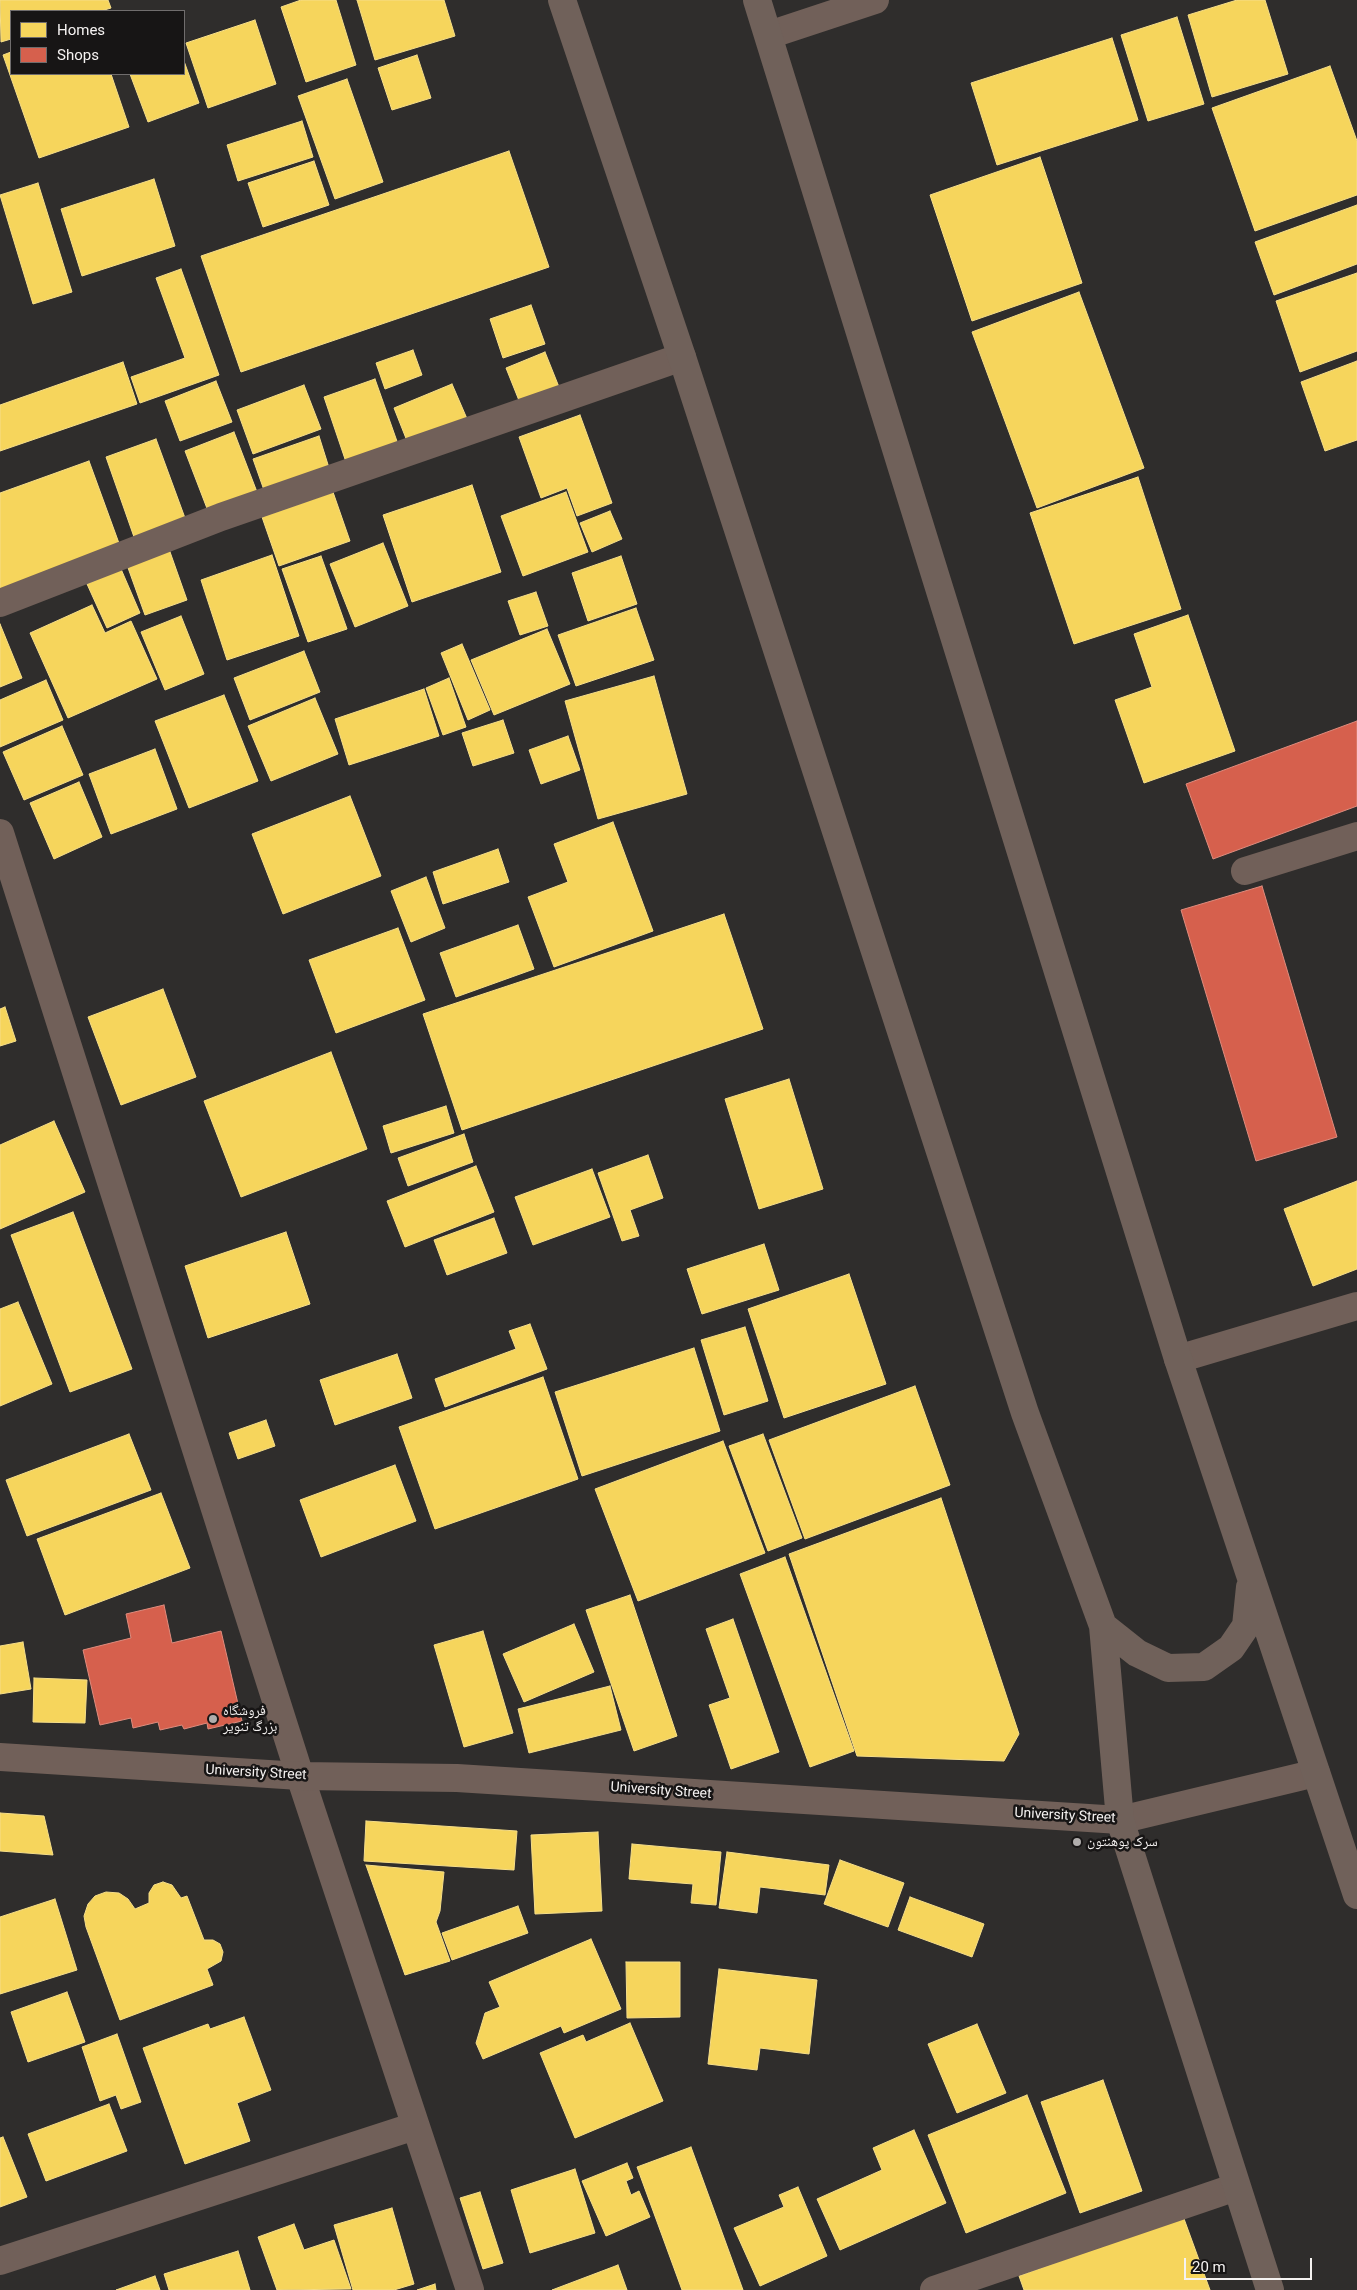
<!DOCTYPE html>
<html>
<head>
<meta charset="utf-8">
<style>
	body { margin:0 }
	#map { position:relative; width:1357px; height:2290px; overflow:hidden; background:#2f2d2c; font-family:Roboto,sans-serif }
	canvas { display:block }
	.legend { position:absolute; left:10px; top:10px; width:175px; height:65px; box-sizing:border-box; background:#171515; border:1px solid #706d6d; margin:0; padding:6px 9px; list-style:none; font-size:15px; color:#f5f2f1 }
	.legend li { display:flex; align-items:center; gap:10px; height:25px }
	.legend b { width:25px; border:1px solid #706d6d }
	.scale { position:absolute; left:1184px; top:2258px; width:128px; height:22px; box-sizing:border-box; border:2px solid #f5f2f1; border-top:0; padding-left:6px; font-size:15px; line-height:18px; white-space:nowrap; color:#f5f2f1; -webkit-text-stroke:4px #171515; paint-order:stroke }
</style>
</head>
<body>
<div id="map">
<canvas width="1357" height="2290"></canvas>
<ul class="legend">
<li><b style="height:14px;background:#f6d55c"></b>Homes</li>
<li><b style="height:14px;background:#d6604d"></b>Shops</li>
</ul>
<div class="scale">20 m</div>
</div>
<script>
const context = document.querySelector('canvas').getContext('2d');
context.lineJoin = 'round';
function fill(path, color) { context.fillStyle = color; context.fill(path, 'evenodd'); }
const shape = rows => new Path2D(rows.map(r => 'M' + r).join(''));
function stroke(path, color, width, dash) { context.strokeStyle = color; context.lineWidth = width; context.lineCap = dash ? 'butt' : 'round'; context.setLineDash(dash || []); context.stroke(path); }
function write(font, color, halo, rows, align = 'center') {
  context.font = font + ' Roboto,"Noto Naskh Arabic",sans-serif'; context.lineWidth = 5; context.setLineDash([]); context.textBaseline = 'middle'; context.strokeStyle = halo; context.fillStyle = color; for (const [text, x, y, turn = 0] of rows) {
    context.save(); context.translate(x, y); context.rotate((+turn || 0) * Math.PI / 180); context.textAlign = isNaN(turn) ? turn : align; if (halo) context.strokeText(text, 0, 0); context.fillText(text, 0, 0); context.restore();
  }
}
const homes = shape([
	[0,0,108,0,111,8,101,11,11,11,11,39,1,42,0,0],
	[301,0,336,0,356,65,306,82,281,7,301,0],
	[357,0,444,0,455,36,375,60,357,0],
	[1237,0,1265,0,1288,74,1212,97,1188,15,1237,0],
	[1177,17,1204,104,1148,121,1121,35,1177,17],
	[255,20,276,84,208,108,186,43,255,20],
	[1112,38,1138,120,997,165,971,83,1112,38],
	[11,52,11,74,111,74,129,127,39,158,3,55,11,52],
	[417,55,431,98,392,110,378,68,417,55],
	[184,61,199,103,148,122,130,74,184,74,184,61],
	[1330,66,1357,141,1357,195,1255,231,1212,108,1330,66],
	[347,79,383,182,335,199,298,96,347,79],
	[302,121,313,157,238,181,227,145,302,121],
	[509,151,549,267,241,372,201,256,509,151],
	[1040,157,1082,283,972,321,930,195,1040,157],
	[314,161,329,205,263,227,248,183,314,161],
	[154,179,175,246,82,276,61,209,154,179],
	[38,183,72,292,33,304,0,195,38,183],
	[1357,205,1357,264,1274,295,1255,242,1357,205],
	[181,269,219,375,140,403,131,377,185,358,156,278,181,269],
	[1357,273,1357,351,1300,372,1276,301,1357,273],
	[1079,292,1144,468,1037,508,972,332,1079,292],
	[531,305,545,344,503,358,490,319,531,305],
	[413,350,422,375,385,389,376,363,413,350],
	[545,352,561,392,522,408,506,368,545,352],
	[1357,361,1357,440,1325,451,1301,382,1357,361],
	[123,362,137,404,0,451,0,405,123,362],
	[375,379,399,447,347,465,324,397,375,379],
	[216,381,232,422,180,441,165,401,216,381],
	[452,384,468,421,409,446,394,408,452,384],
	[304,385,321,429,253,454,237,410,304,385],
	[580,415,612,503,577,516,567,488,541,498,519,437,580,415],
	[234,432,257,492,208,511,185,451,234,432],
	[319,436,330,471,265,493,253,459,319,436],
	[156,439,185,518,134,537,106,457,156,439],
	[89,461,120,546,0,589,0,493,89,461],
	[1138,477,1181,609,1074,644,1030,513,1138,477],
	[472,485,501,572,412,602,383,515,472,485],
	[333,492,350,541,279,566,262,517,333,492],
	[566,492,588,552,523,576,501,516,566,492],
	[610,511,622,539,592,552,580,523,610,511],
	[383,543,408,606,355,627,330,564,383,543],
	[169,549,187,600,145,615,127,565,169,549],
	[272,555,299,636,227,660,201,580,272,555],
	[321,556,347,629,308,642,282,569,321,556],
	[621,556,637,604,588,621,572,573,621,556],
	[121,569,140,613,107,628,87,584,121,569],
	[536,592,548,626,520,635,508,601,536,592],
	[92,605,105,633,131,621,157,679,68,718,30,633,92,605],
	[636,608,654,660,576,686,558,635,636,608],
	[1188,615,1235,751,1144,783,1115,700,1152,687,1134,634,1188,615],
	[181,616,204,674,165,690,141,632,181,616],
	[0,624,22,678,0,687,0,624],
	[547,629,570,684,494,715,471,660,547,629],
	[462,644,490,710,468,720,441,653,462,644],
	[304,651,320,692,250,720,234,678,304,651],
	[654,676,687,794,598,819,565,701,654,676],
	[449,678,466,727,443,735,426,688,449,678],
	[46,680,63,720,0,747,0,700,46,680],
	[424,689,439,736,349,765,335,719,424,689],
	[224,695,258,781,189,808,155,721,224,695],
	[315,698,338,754,271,781,248,726,315,698],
	[503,720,514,753,473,766,462,733,503,720],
	[62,726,83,775,24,800,3,752,62,726],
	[568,736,580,770,541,784,529,750,568,736],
	[155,749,177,809,111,834,89,774,155,749],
	[79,782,102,837,54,859,30,803,79,782],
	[350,796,381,876,283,914,252,834,350,796],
	[613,822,653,931,554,967,528,897,568,882,554,844,613,822],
	[498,849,509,882,443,904,433,872,498,849],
	[426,877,445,928,411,942,391,891,426,877],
	[724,914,763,1029,462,1130,423,1014,724,914],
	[518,925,534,969,456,997,440,953,518,925],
	[398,928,425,1000,336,1033,309,960,398,928],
	[163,989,196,1077,121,1105,88,1017,163,989],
	[5,1007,16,1041,0,1046,0,1009,5,1007],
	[331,1052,367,1149,241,1197,204,1101,331,1052],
	[789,1079,823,1189,759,1209,725,1099,789,1079],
	[446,1106,454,1133,391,1153,383,1126,446,1106],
	[54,1121,85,1192,0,1229,0,1145,54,1121],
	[464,1134,473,1162,408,1186,398,1158,464,1134],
	[648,1155,663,1198,630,1210,639,1236,622,1241,598,1173,648,1155],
	[476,1166,494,1212,405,1247,387,1201,476,1166],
	[592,1169,610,1217,533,1245,515,1197,592,1169],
	[1357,1181,1357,1269,1313,1286,1284,1209,1357,1181],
	[73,1212,132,1369,70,1392,11,1235,73,1212],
	[494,1218,507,1253,447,1275,434,1240,494,1218],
	[286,1232,310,1304,208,1338,185,1266,286,1232],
	[764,1244,779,1290,702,1314,687,1269,764,1244],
	[849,1274,886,1384,784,1418,748,1309,849,1274],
	[18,1302,52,1384,0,1406,0,1309,18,1302],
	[530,1324,547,1369,445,1407,435,1379,516,1349,509,1331,530,1324],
	[745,1327,768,1401,724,1415,701,1340,745,1327],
	[694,1348,720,1431,582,1476,555,1392,694,1348],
	[397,1354,412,1398,335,1425,320,1380,397,1354],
	[543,1377,578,1479,435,1529,399,1427,543,1377],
	[915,1386,950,1485,805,1539,769,1440,915,1386],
	[266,1420,275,1446,238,1459,229,1433,266,1420],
	[129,1434,151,1490,27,1536,6,1480,129,1434],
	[763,1434,802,1538,768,1551,729,1446,763,1434],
	[723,1441,765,1553,638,1601,595,1489,723,1441],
	[395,1465,416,1521,321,1557,300,1500,395,1465],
	[161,1493,190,1568,65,1615,37,1539,161,1493],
	[941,1498,1019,1734,1004,1761,857,1756,789,1554,941,1498],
	[785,1557,854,1751,810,1767,740,1574,785,1557],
	[630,1595,677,1736,634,1751,586,1610,630,1595],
	[733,1619,779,1752,731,1769,709,1705,730,1698,706,1629,733,1619],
	[574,1624,594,1672,524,1702,503,1654,574,1624],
	[483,1631,513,1733,464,1747,434,1645,483,1631],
	[23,1642,31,1689,0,1694,0,1646,23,1642],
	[34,1678,87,1680,85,1723,33,1722,34,1678],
	[610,1686,621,1730,529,1753,518,1709,610,1686],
	[0,1813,44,1816,53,1855,0,1851,0,1813],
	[366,1821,517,1831,514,1870,364,1861,366,1821],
	[598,1832,602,1911,535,1914,531,1835,598,1832],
	[632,1844,721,1852,716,1905,691,1903,693,1884,629,1879,632,1844],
	[727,1852,829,1865,825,1895,760,1887,757,1913,719,1908,727,1852],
	[840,1860,904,1883,888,1927,824,1904,840,1860],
	[366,1865,444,1872,440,1911,436,1922,450,1961,405,1975,366,1865],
	[163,1882,172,1885,181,1898,187,1896,204,1940,213,1940,220,1944,223,1952,221,1961,207,1969,213,1985,120,2020,86,1927,84,1916,88,1904,95,1896,106,1892,119,1893,128,1899,135,1909,149,1903,149,1893,154,1885,163,1882],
	[910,1897,984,1924,972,1957,898,1930,910,1897],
	[55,1899,77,1970,0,1994,0,1917,55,1899],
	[518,1906,528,1933,452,1960,442,1933,518,1906],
	[591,1939,621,2009,564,2033,561,2026,483,2059,476,2043,485,2013,500,2007,489,1982,591,1939],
	[626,1962,680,1962,680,2017,627,2018,626,1962],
	[719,1969,817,1980,809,2054,760,2048,757,2070,708,2064,719,1969],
	[67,1992,85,2042,28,2062,11,2012,67,1992],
	[244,2017,271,2090,237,2103,250,2141,185,2164,143,2048,208,2024,210,2029,244,2017],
	[630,2023,663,2101,575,2138,540,2053,583,2035,586,2042,630,2023],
	[977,2024,1006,2093,957,2113,928,2044,977,2024],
	[117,2034,141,2102,121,2109,116,2095,100,2101,82,2047,117,2034],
	[1103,2080,1142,2191,1080,2213,1041,2102,1103,2080],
	[1027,2095,1066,2193,966,2233,928,2135,1027,2095],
	[109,2104,127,2151,46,2181,28,2134,109,2104],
	[914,2130,946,2203,840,2250,817,2199,882,2170,873,2148,914,2130],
	[3,2137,27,2197,0,2207,0,2138,3,2137],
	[691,2147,743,2290,682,2290,637,2167,691,2147],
	[627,2163,633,2178,626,2181,631,2195,639,2191,650,2217,606,2236,582,2181,627,2163],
	[575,2169,595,2233,530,2253,511,2190,575,2169],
	[798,2187,827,2256,760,2286,734,2228,784,2207,779,2195,798,2187],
	[480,2192,503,2263,483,2269,460,2198,480,2192],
	[392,2208,414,2284,394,2290,353,2290,334,2225,392,2208],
	[1183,2216,1210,2290,1024,2290,1019,2276,1183,2216],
	[294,2224,304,2250,334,2240,351,2289,277,2290,258,2237,294,2224],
	[238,2251,250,2290,169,2290,164,2274,238,2251],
	[618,2265,627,2290,552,2290,618,2265],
	[155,2276,160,2290,116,2290,155,2276],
	[435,2284,436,2290,417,2290,435,2284]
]);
fill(homes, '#f6d55c');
stroke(homes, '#f6de89', 1);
const shops = shape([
	[1357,721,1357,806,1213,859,1186,784,1357,721],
	[1262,886,1337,1137,1256,1161,1181,910,1262,886],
	[164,1605,172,1643,221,1631,242,1721,208,1729,207,1723,184,1729,182,1725,160,1730,158,1722,133,1728,131,1718,100,1725,83,1650,131,1638,126,1614,164,1605]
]);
fill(shops, '#d6604d');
stroke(shops, '#df8c7e', 1);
stroke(shape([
	[769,35,875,0],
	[0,603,221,517,682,357],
	[0,833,300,1776,470,2290],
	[1245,871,1357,836],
	[1178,1359,1357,1306],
	[0,2261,415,2126],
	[934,2290,1236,2187]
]), '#716059', 28);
stroke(shape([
	[0,1757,300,1776,457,1778,1120,1820,1316,1773]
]), '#716059', 28);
stroke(shape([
	[562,0,682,357,1025,1413,1103,1626,1120,1820,1270,2290],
	[757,0,1178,1359,1357,1895],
	[1103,1626,1137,1653,1168,1668,1204,1667,1231,1648,1246,1626,1250,1587]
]), '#70615a', 28);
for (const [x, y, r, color] of [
	[213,1719,5,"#b0adac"],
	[1077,1842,5,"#b0adac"]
]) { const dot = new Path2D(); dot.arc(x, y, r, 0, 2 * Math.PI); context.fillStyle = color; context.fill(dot); stroke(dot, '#171515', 2); }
write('14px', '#f5f2f1', '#171515', [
	["فروشگاه",223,1711],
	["بزرگ تنویر",223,1727],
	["سرک پوهنتون",1087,1842]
], 'left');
write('14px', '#f5f2f1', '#171515', [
	["University Street",256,1773,3],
	["University Street",661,1791,4],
	["University Street",1065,1816,3]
]);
</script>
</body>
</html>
